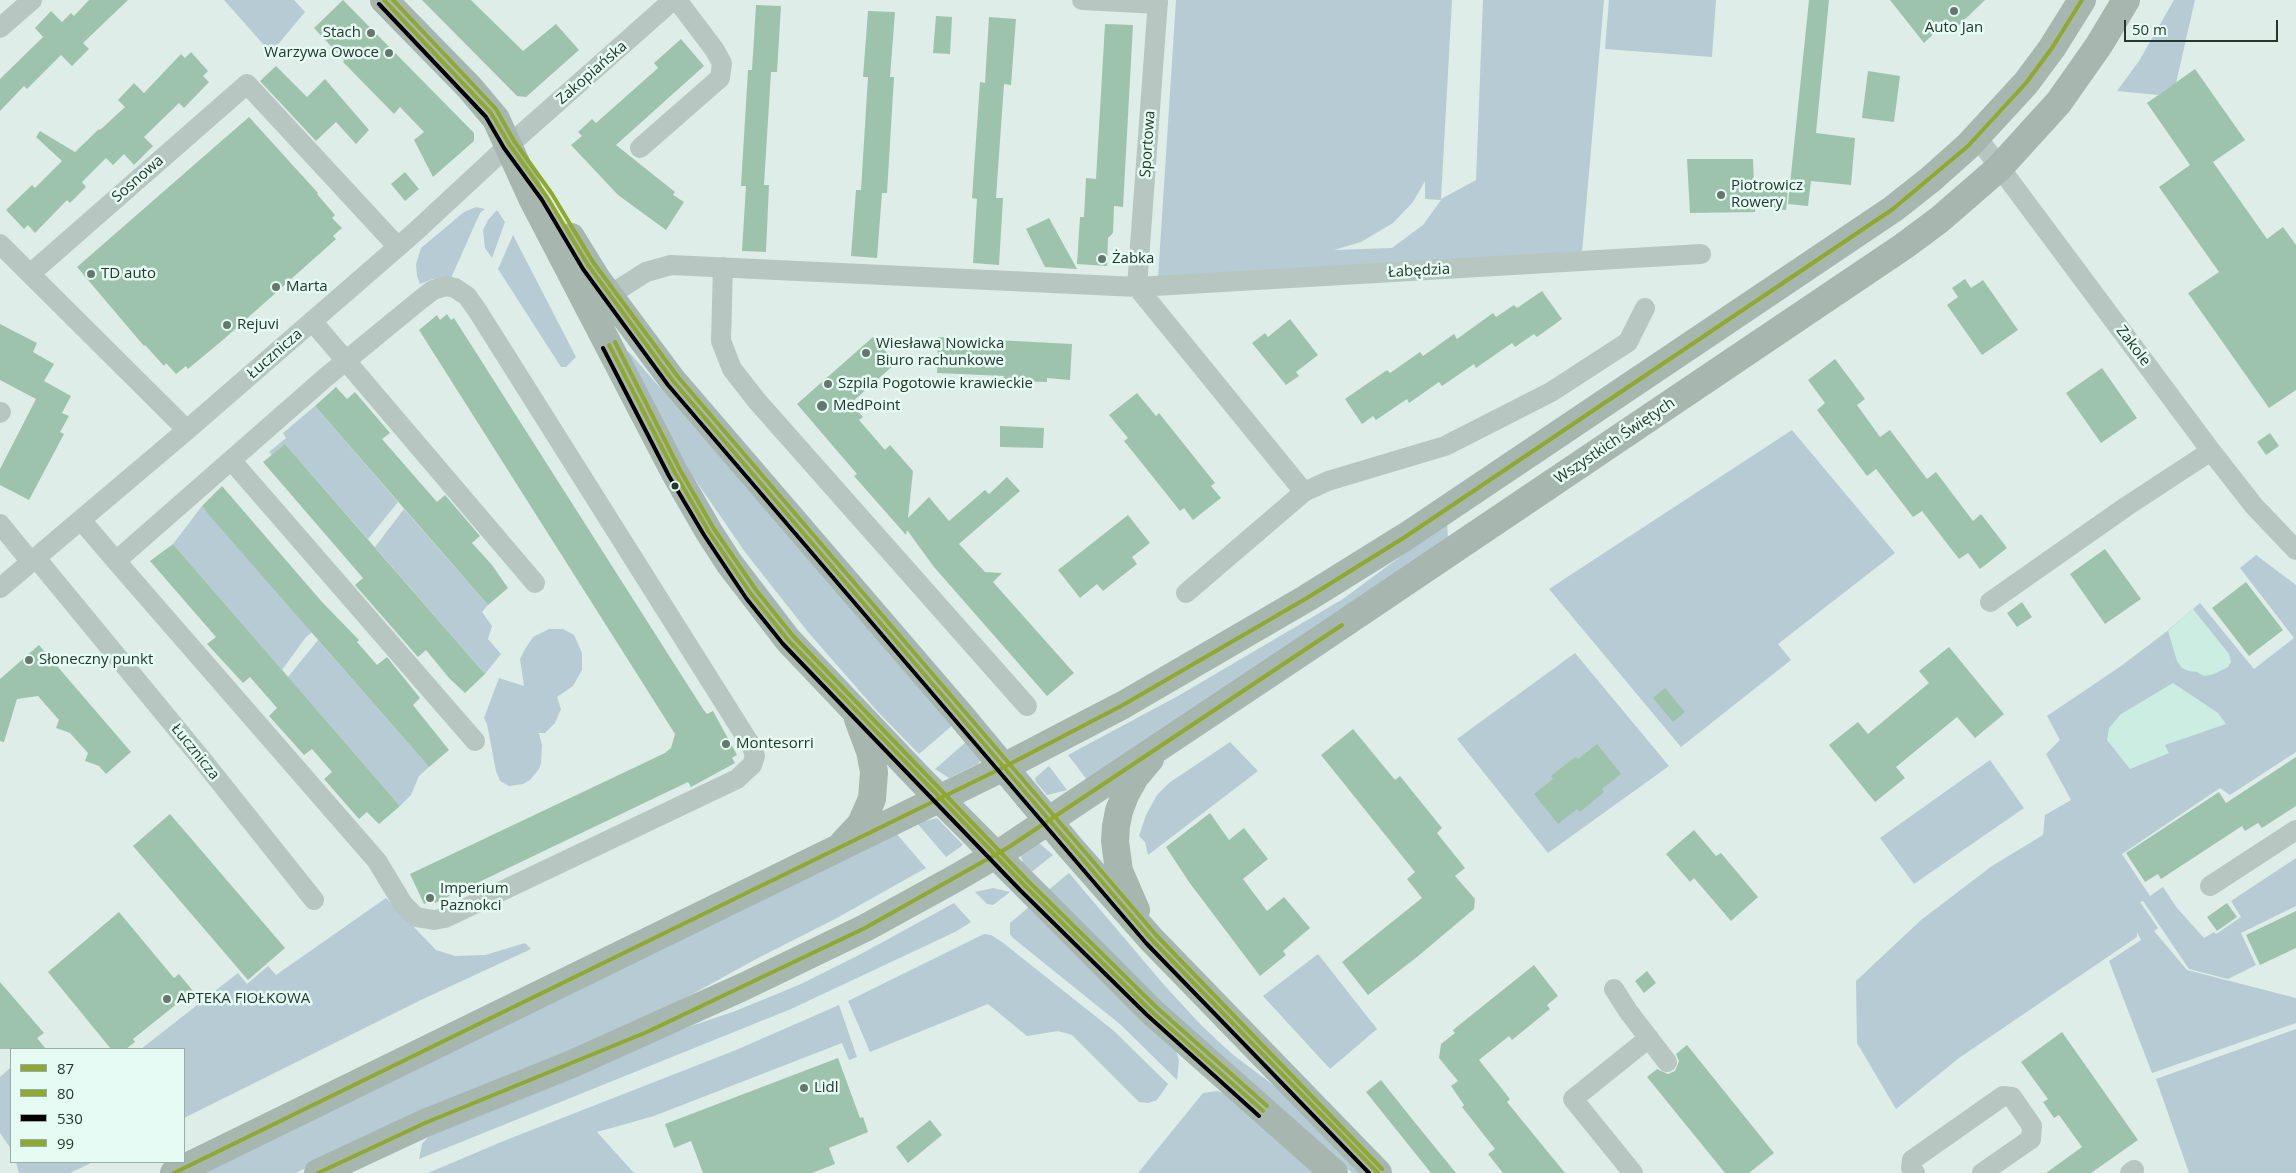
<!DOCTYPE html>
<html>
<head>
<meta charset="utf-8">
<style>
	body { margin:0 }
	#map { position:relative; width:2296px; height:1173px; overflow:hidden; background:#deede8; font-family:"Open Sans",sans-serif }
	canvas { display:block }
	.legend { position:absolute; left:10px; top:1048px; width:175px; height:115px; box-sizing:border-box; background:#e5fbf3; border:1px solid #99ada4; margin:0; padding:6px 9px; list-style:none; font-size:15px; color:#26372d }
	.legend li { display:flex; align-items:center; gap:10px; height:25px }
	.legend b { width:25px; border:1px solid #99ada4 }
	.scale { position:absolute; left:2124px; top:20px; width:154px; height:22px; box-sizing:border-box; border:2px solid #26372d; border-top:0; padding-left:6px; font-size:15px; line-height:18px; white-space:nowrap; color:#26372d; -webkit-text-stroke:4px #e5fbf3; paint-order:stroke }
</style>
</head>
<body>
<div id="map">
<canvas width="2296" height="1173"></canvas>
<ul class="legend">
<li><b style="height:6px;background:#8fa930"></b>87</li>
<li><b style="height:6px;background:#8fa930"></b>80</li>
<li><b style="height:6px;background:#000"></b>530</li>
<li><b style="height:6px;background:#8fa930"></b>99</li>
</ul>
<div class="scale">50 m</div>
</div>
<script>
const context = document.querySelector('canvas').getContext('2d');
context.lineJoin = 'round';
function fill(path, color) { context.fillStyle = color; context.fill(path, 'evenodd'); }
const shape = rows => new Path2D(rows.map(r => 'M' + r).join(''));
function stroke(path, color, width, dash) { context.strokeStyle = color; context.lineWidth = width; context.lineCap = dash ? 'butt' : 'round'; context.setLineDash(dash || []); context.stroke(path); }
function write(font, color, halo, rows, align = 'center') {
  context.font = font + ' "Open Sans",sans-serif'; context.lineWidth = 5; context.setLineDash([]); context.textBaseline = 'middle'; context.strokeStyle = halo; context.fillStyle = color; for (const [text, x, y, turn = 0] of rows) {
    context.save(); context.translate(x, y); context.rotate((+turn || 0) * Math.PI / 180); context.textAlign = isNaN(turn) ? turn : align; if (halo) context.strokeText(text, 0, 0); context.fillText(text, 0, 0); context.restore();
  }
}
fill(shape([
	[224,0,294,0,305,12,271,53],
	[1176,0,1452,0,1441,199,1476,180,1483,0,1604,0,1582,253,1158,278],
	[1425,181,1425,199,1441,200,1423,225,1392,248,1334,250,1361,242,1393,223,1413,202],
	[1609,0,1716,0,1712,57,1605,49],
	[2174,0,2195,0,2176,83,2158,95,2117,91,2139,61],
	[476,207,485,209,480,213,451,278,433,279,420,284,417,276,416,264,421,248,464,212],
	[497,210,505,222,492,258,485,248,483,230,488,220],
	[513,235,576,357,566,367,561,367,498,269],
	[626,352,629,352,953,725,919,754,878,712,808,632,745,552,692,475],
	[315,406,398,502,368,539,285,444,272,455,269,452,286,438,283,433],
	[1792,430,1895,553,1778,644,1791,660,1681,747,1549,589],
	[202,506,312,632,306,637,282,670,173,544],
	[404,509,488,605,482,612,492,626,488,639,501,654,485,674,375,547],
	[1447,522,1448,538,1087,780,1068,755,1178,696,1343,599],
	[2256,555,2296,585,2296,752,2230,795,2220,788,2122,854,2150,896,2163,887,2177,908,2204,938,2214,932,2216,934,2241,917,2231,901,2296,858,2296,906,2241,933,2256,965,2228,979,2189,969,2143,901,2140,902,2158,928,2154,931,2187,970,2296,998,2296,1023,2152,1073,2109,961,2141,940,2137,932,2137,937,1959,1058,1896,1109,1857,1043,1856,981,1921,920,1992,866,2043,835,2045,815,2071,800,2046,754,2060,740,2047,716,2121,666,2166,632,2200,603,2254,669,2294,638,2240,568],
	[549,629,563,629,574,635,582,653,582,670,573,686,557,697,561,709,555,723,545,733,539,733,542,745,541,763,539,769,530,780,523,784,509,786,500,781,496,771,487,724,484,718,499,678,524,686,520,659,525,649,533,637],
	[318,640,429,767,419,776,411,795,400,806,288,677],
	[1575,653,1669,766,1548,853,1457,739],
	[967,741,980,761,978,764,949,778,935,769],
	[1230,742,1258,771,1148,855,1145,842,1139,836,1146,815,1157,795,1169,783],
	[1990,760,2024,808,1914,884,1880,838],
	[1049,766,1067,790,1047,795,1036,782,1035,778],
	[937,818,963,845,946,857,917,823],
	[895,832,926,868,835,919,758,958,638,1024,320,1161,296,1173,200,1173],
	[1039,843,1053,855,1029,874,1024,866,1020,853],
	[1069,873,1165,986,1202,1026,1232,1054,1285,1094,1359,1173,1352,1173,1188,1029,1046,892],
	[993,888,1010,892,993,905,987,904,975,892],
	[386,898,436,950,455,956,485,955,525,943,531,949,421,1000,184,1118,184,1049,141,1049,238,973,247,984,268,966,276,975],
	[954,903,971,922,955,932,791,1009,419,1159,422,1144,430,1135,679,1030,733,1012,801,984,859,955],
	[1029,907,1176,1051,1179,1060,1177,1080,1121,1025,1013,938,1010,934,1010,923],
	[984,934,991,935,1002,942,1114,1031,1168,1084,1157,1100,1148,1103,1139,1102,1072,1035,1058,1031,1027,1036,988,1004,870,1052,848,1001],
	[1318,954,1377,1029,1330,1069,1263,996],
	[839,1005,857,1057,849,1060,842,1043,654,1116,597,1132,634,1173,428,1173,506,1140,736,1050],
	[2296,1029,2296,1173,2189,1173,2156,1079],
	[11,1067,11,1149,0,1133,0,1077],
	[1217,1091,1224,1093,1316,1173,1138,1173,1203,1093],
	[16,1162,93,1162,70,1173,19,1173]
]), '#b7cbd4');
fill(shape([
	[2193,609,2229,654,2231,662,2228,667,2214,674,2204,676,2197,672,2189,671,2182,668,2177,661,2168,631],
	[2173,683,2218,713,2226,724,2165,745,2169,753,2130,769,2107,740,2109,728,2121,714]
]), '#ccede2');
fill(shape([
	[89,0,128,0,83,43,89,49,72,66,61,55,27,89,24,86,0,111,0,79,43,37,35,28,51,11,62,22,71,13,74,16],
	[343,0,474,133,474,141,433,177,414,140,424,132,400,107,394,114,343,62,344,60,314,28],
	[422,0,471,0,523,51,556,24,579,50,526,97,517,96],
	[1809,0,1829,0,1816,133,1855,138,1851,185,1811,181,1808,206,1788,204],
	[1890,0,1985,0,1953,31,1945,23,1924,43],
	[756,5,781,6,777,72,771,72,764,185,769,185,766,252,742,251,746,186,741,186,748,70,752,70],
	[868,11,895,12,890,77,894,77,887,193,882,193,877,258,851,256,856,190,861,190,868,77,863,77],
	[936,16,952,17,950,54,933,53],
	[989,17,1016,19,1011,85,1004,84,996,198,1003,198,999,265,973,263,977,199,972,198,980,82,985,83],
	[1105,24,1133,25,1123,207,1114,206,1113,233,1108,238,1107,266,1077,264,1080,217,1084,217,1086,178,1096,179],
	[681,39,704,66,616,145,675,192,673,195,684,202,666,230,618,195,571,145,582,136,578,132,592,119,596,123,658,68,654,63],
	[191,52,208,71,203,76,209,82,184,108,179,103,144,137,153,146,134,165,124,154,113,165,106,158,82,182,86,187,70,203,67,200,35,233,28,225,24,229,6,210,32,185,35,188,62,161,36,137,40,131,75,152,99,129,100,130,125,107,118,100,134,83,144,93,181,54,185,58],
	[276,66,307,97,325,79,369,130,356,144,336,122,316,141,260,81],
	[2195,69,2245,140,2213,162,2267,239,2283,227,2296,245,2296,390,2269,408,2188,293,2219,272,2159,187,2190,165,2147,103],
	[1868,71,1900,76,1894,122,1862,118],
	[249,117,318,193,317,194,335,215,332,218,342,228,333,236,336,239,224,339,188,369,186,366,176,374,166,363,164,366,145,345,144,346,77,267],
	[1687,159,1753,159,1754,186,1788,189,1786,210,1755,207,1755,212,1690,213],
	[405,172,419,189,405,201,391,184],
	[1049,218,1077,269,1045,267,1026,229],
	[1965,279,1971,288,1983,280,2018,330,1982,355,1947,305,1958,297,1952,288],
	[1542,291,1562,319,1537,337,1534,334,1515,347,1512,343,1476,368,1474,364,1442,386,1439,382,1409,403,1407,399,1376,420,1373,416,1362,424,1345,399,1387,370,1390,373,1420,352,1423,356,1454,334,1457,339,1493,313,1496,317,1514,305,1517,308],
	[447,314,451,320,454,318,703,709,707,714,713,711,737,755,732,758,735,763,691,787,688,782,454,894,435,903,433,900,424,904,410,874,665,753,671,748,675,734,419,330,437,315,440,320],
	[1290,319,1318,355,1296,372,1299,376,1286,385,1252,343,1265,333,1268,337],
	[0,324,37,343,33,352,54,364,44,381,71,396,62,413,69,416,60,432,64,434,29,500,0,485,0,469,36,399,0,380],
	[873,337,896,363,851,403,863,417,859,420,885,450,890,445,913,471,908,518,929,497,949,521,985,490,989,494,1007,477,1020,491,959,544,985,572,1002,573,993,582,1074,673,1047,696,934,567,907,530,906,535,854,476,857,474,797,404],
	[938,337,1072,344,1070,380,1047,378,1047,382,1003,381,1004,376,937,373],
	[1835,359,1865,399,1857,405,1880,437,1890,430,1927,479,1936,472,1973,521,1981,514,2007,548,1980,569,1968,553,1959,559,1922,511,1913,517,1876,469,1867,476,1817,410,1825,403,1808,380],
	[2102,368,2137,418,2101,443,2066,393],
	[336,387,347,399,355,392,390,433,382,439,437,502,445,495,480,536,472,543,492,565,508,588,488,605,315,406],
	[1137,393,1156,416,1159,413,1215,483,1211,486,1221,498,1193,520,1184,508,1180,511,1153,477,1124,441,1128,438,1109,415],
	[1000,426,1044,428,1043,448,1000,447],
	[2270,433,2279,446,2266,455,2257,442],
	[285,444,485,674,465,693,449,678,426,650,418,657,355,585,363,578,263,462],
	[222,486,322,602,359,640,357,642,377,665,387,657,420,698,413,705,449,750,429,767,209,515,202,506],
	[1128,515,1150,543,1132,557,1137,564,1103,591,1097,584,1080,598,1058,570],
	[173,544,400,806,379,824,367,812,359,819,324,779,332,772,312,749,304,755,269,716,277,708,250,677,243,683,207,644,216,637,150,561],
	[2105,549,2141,599,2105,624,2070,574],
	[2246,582,2283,630,2249,656,2212,608],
	[2022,602,2032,617,2017,627,2007,613],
	[39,645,131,752,106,774,99,766,85,761,88,753,70,733,56,728,59,720,38,696,17,699,4,742,0,741,0,679],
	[1949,647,2004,714,1975,738,1957,717,1896,767,1905,778,1875,802,1829,745,1858,722,1868,734,1929,683,1919,671],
	[1665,688,1685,712,1673,722,1653,698],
	[1353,729,1395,780,1400,776,1442,828,1437,833,1465,868,1455,876,1475,899,1474,909,1417,957,1368,995,1342,962,1422,898,1407,879,1415,872,1321,755],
	[1597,744,1621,774,1602,789,1604,792,1580,812,1577,809,1558,824,1534,794,1553,779,1551,776,1575,757,1578,759],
	[2296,757,2296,806,2262,828,2258,823,2245,831,2242,826,2161,879,2158,874,2145,882,2126,853,2219,792,2226,803],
	[1210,813,1229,840,1244,828,1268,859,1243,879,1267,911,1284,897,1310,928,1283,951,1286,955,1260,976,1189,882,1166,847],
	[170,814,285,948,248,980,133,846],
	[1694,830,1716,856,1721,853,1758,897,1731,921,1694,878,1690,882,1666,854],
	[2227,903,2237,917,2217,931,2207,917],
	[2296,911,2296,948,2260,965,2246,935],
	[119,912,174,978,179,974,193,991,133,1039,135,1042,126,1049,111,1049,48,972],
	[1534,965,1558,996,1547,1005,1550,1009,1512,1040,1509,1036,1479,1060,1510,1099,1507,1102,1565,1173,1503,1173,1488,1154,1495,1149,1462,1107,1464,1105,1451,1086,1458,1081,1439,1058,1441,1044,1455,1033,1453,1030],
	[1647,971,1656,983,1644,993,1635,981],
	[0,982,44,1033,37,1038,46,1049,0,1049],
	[2062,1032,2138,1140,2091,1173,2046,1173,2082,1147,2059,1115,2054,1118,2043,1102,2048,1099,2021,1062],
	[1687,1045,1774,1153,1749,1173,1725,1173,1647,1077,1657,1069,1668,1074,1675,1071,1679,1061,1676,1054],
	[838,1058,860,1118,863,1117,868,1132,829,1148,835,1164,812,1173,703,1173,691,1141,674,1148,665,1124],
	[1381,1080,1408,1114,1456,1173,1431,1173,1374,1102,1366,1092],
	[930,1120,942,1135,908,1163,896,1147]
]), '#9ec3ad');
stroke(shape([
	[1082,0,1158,4],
	[0,28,32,0],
	[1977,137,2211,451,2254,506,2296,550],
	[640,148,720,78,722,63,714,49,677,0],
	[0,244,187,430],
	[723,267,721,341,732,369,757,401,1027,706],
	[30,274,247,84,398,247],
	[1137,287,1158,0],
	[1137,287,1304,492],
	[603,308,610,295,646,272,671,265,1137,287,1701,254],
	[312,321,535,583],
	[0,413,1,412],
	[231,460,475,741],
	[81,520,116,561,377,861,403,904,416,917,434,920,445,918,737,779,752,765,755,756,752,747,477,310,467,296,455,288,446,286,433,290,420,300,326,377,116,561],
	[0,524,31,562],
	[36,558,200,757,314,900],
	[0,588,187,430,415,232,499,154,673,0],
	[1186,593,1304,492,1328,481,1445,446,1551,392,1628,342,1645,308],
	[1990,602,2127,506,2211,451],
	[2210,886,2296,830],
	[1614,989,1628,1011,1667,1062],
	[1633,1173,1573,1099,1649,1038],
	[1915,1173,1911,1168,1912,1160,2003,1096,2012,1097,2032,1126,2031,1139,1982,1173],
	[2130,1173,2134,1170]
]), '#b7c6c0', 20);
stroke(shape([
	[384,0,470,88,496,119,532,198,675,473,709,532,729,563,788,640,919,778,1151,1011,1334,1173],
	[571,237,597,279,673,381,962,717,1070,847,1151,939,1378,1173],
	[844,842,861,824,872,799,874,772,870,751,858,719],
	[1136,910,1119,871,1115,841,1116,826,1119,811,1125,795,1135,777,1150,759],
	[174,1173,1004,767,1123,705,1307,598,1405,537,1728,320,1893,209,1931,179,1968,146,2026,83,2052,48,2082,0],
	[318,1173,425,1123,572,1064,745,986,865,928,956,878,1009,847,1318,641,1904,246,1939,220,1999,168,2059,102,2099,45,2126,0]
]), '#a8b6b0', 28);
stroke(shape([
	[384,0,491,113,509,144,547,197,588,265,673,381,1151,939,1378,1173],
	[609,345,675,473,709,532,751,594,788,640,1025,886,1151,1011,1263,1111]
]), '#8fa930', 4);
stroke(shape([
	[174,1173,1004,767,1123,705,1307,598,1405,537,1893,209,1968,146,2026,83,2052,48,2082,0],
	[318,1173,425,1123,647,1032,865,928,1009,847,1342,625]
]), '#8fa930', 4);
stroke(shape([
	[379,4,486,117,504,148,542,200,583,269,668,385,1146,943,1369,1173],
	[603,348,669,476,704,535,746,598,783,644,1020,890,1147,1015,1259,1116]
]), '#000', 4);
stroke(shape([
	[393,0,496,109,514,141,552,194,593,262,678,377,1156,935,1382,1169],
	[615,342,680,470,714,529,756,590,793,636,1029,882,1155,1006,1267,1106]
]), '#8fa930', 4);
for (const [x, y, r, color] of [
	[1954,11,5,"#66776e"],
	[371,33,5,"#66776e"],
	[389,53,5,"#66776e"],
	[1721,195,5,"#66776e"],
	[1102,259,5,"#66776e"],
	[91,274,5,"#66776e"],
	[276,287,5,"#66776e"],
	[227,325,5,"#66776e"],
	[866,353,5,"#66776e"],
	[828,384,5,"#66776e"],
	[822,406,6,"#66776e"],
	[675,486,4.5,"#26372d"],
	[29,660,5,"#66776e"],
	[726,744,5,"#66776e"],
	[430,898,5,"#66776e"],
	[167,999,5,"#66776e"],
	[804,1088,5,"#66776e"]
]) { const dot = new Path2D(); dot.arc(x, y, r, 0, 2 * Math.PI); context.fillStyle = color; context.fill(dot); stroke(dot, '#e5fbf3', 2); }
write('15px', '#26372d', '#e5fbf3', [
	["Auto Jan",1954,28,"center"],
	["Stach",361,33,"right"],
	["Warzywa Owoce",379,53,"right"],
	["Piotrowicz",1731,186],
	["Rowery",1731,203],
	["Żabka",1112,259],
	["TD auto",101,274],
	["Marta",286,287],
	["Rejuvi",237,325],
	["Wiesława Nowicka",876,344],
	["Biuro rachunkowe",876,361],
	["Szpila Pogotowie krawieckie",838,384],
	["MedPoint",833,406],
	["Słoneczny punkt",39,660],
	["Montesorri",736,744],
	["Imperium",440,889],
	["Paznokci",440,906],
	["APTEKA FIOŁKOWA",177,999],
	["Lidl",814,1088]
], 'left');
write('15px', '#26372d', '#e5fbf3', [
	["Zakopiańska",592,73,-41],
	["Sportowa",1148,144,-86],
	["Sosnowa",138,179,-41],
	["Łabędzia",1419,271,-3],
	["Zakole",2133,346,53],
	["Łucznicza",275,354,-41],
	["Wszystkich Świętych",1615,441,-34],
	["Łucznicza",195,752,51]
]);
</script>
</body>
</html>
